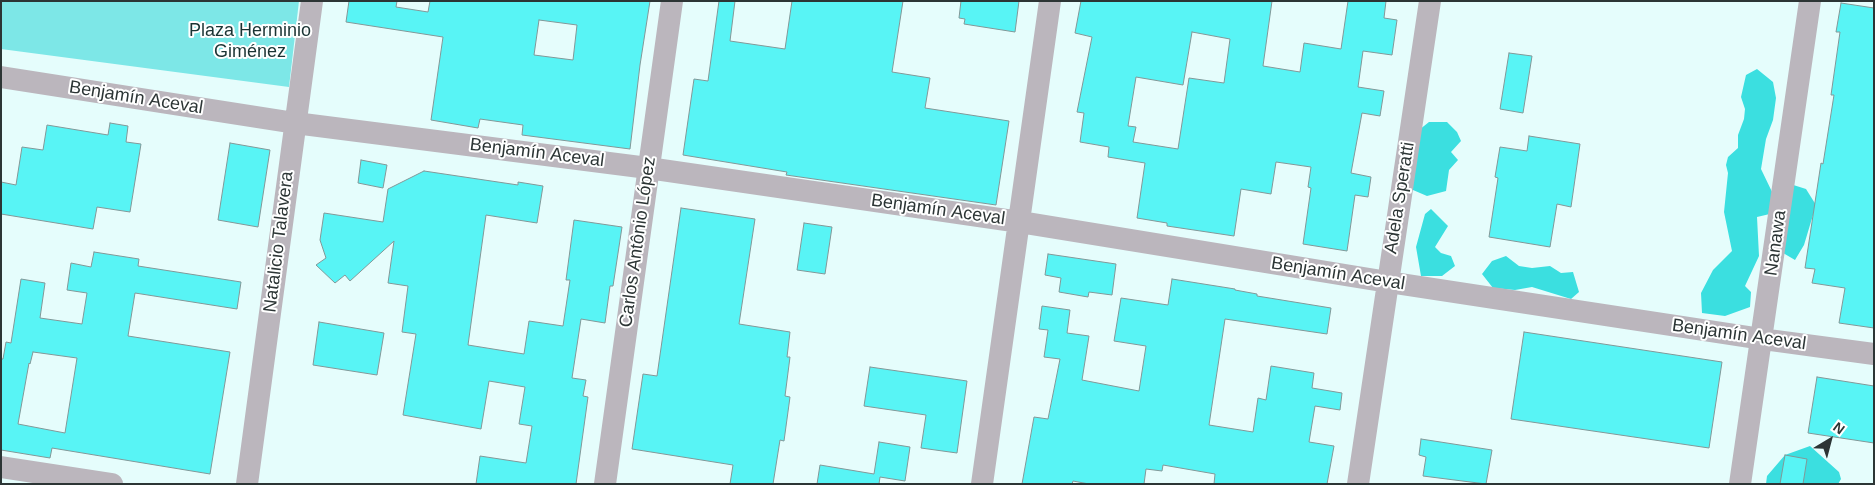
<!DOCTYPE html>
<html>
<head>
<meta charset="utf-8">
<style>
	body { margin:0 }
	#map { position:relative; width:1875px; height:485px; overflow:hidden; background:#e5fdfc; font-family:Arial,sans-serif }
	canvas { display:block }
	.frame { position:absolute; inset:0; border:2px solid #2c3535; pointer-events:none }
	.north { position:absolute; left:1805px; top:415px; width:50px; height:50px; -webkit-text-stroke:4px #fff; paint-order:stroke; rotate:37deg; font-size:14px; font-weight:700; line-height:20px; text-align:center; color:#2c3535 }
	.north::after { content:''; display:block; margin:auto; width:18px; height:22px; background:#2c3535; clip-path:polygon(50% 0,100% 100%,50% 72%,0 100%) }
</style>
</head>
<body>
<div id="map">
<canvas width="1875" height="485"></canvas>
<div class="frame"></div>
<div class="north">N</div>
</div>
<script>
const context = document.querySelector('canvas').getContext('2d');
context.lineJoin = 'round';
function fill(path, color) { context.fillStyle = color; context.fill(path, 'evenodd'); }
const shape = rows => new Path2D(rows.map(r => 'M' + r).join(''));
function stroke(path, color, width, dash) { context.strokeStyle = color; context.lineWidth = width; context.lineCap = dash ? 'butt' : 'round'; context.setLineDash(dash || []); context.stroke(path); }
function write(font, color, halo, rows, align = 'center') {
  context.font = font + ' Arial,sans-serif'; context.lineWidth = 4; context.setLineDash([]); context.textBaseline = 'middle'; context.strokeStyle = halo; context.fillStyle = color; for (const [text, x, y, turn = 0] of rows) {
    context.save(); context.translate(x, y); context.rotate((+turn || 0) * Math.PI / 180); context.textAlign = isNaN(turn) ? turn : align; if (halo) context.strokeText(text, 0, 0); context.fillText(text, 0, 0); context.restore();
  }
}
fill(shape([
	[1,1,299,1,289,87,1,49]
]), '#7de7e7');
fill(shape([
	[1757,69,1773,82,1776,98,1773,120,1766,139,1761,169,1774,196,1787,183,1806,189,1816,205,1804,245,1795,260,1778,250,1774,213,1757,217,1759,256,1745,286,1751,292,1750,307,1725,316,1702,313,1701,293,1713,270,1732,251,1724,212,1728,173,1726,165,1728,157,1738,148,1738,135,1744,119,1745,109,1741,97,1746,75],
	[1429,122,1447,122,1457,132,1461,141,1451,152,1458,160,1449,170,1446,191,1427,196,1413,190,1411,159,1419,130],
	[1431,209,1448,226,1435,247,1441,253,1451,256,1455,266,1442,276,1421,276,1416,247,1425,214],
	[1506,256,1519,266,1532,268,1550,266,1561,273,1573,272,1579,292,1571,299,1532,287,1515,290,1493,288,1482,274,1492,261],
	[1810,446,1839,472,1841,479,1838,484,1766,484,1767,476,1785,455]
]), '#3bdfe0');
const building = shape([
	[349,1,397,1,396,7,428,12,430,1,650,1,640,65,630,149,522,135,523,125,480,119,478,128,431,120,443,37,346,22,349,1],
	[539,20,577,25,573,60,534,55,539,20],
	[719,1,735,1,730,41,785,49,792,1,903,1,892,72,930,78,925,108,1009,121,996,205,786,175,787,172,683,155,694,79,708,81,719,1],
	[961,1,1019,1,1015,32,964,24,965,19,959,18,961,1],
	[1081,1,1272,1,1263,66,1300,72,1304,43,1341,49,1348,1,1386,1,1384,18,1397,20,1392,55,1363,51,1358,87,1384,91,1380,116,1362,113,1351,173,1371,177,1368,197,1355,195,1347,251,1303,244,1311,188,1308,187,1311,167,1276,162,1271,194,1241,189,1234,236,1167,226,1167,223,1137,218,1145,163,1108,157,1109,147,1080,142,1084,113,1077,112,1092,37,1075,33,1081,1],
	[1192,32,1230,39,1224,83,1189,78,1178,149,1133,142,1136,127,1128,126,1136,77,1183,85,1192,32],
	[1841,3,1874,8,1874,328,1839,323,1845,288,1812,283,1815,269,1805,268,1821,163,1823,164,1834,95,1831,95,1840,32,1836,32,1841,3],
	[1509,53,1532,56,1523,113,1500,109,1509,53],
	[110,123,128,126,126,142,141,144,130,212,97,207,93,229,1,214,1,182,16,185,22,147,43,150,47,125,108,135,110,123],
	[1529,136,1580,144,1571,207,1557,204,1550,247,1489,237,1498,178,1495,177,1500,147,1527,151,1529,136],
	[230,143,270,150,258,227,218,220,230,143],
	[361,160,387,165,383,188,358,183,361,160],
	[424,171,518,185,518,182,543,186,537,223,486,215,468,345,524,354,529,321,563,326,570,280,566,280,574,220,622,227,613,286,610,286,605,323,581,319,572,378,586,380,583,396,588,397,576,484,476,484,480,456,526,463,532,426,519,424,525,387,489,381,481,429,403,415,416,334,402,332,408,286,388,283,394,241,350,281,345,275,335,283,316,265,326,258,320,240,324,213,383,222,388,189,424,171],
	[681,208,755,219,739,324,790,332,787,357,790,357,785,396,790,397,784,441,780,440,773,484,730,484,733,465,632,449,643,374,657,376,681,208],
	[804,223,832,227,825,274,797,270,804,223],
	[94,252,139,259,138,266,241,282,237,309,135,293,128,336,230,352,210,474,52,448,50,458,1,450,1,359,3,359,6,342,11,343,21,279,45,283,40,318,82,324,87,293,67,290,71,263,91,267,94,252],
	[33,352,77,358,65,433,18,424,29,363,30,364,33,352],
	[1048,254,1116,264,1112,295,1089,292,1088,297,1059,292,1061,278,1045,275,1048,254],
	[1172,279,1235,289,1235,290,1257,294,1257,296,1331,308,1327,334,1225,319,1209,425,1253,432,1258,398,1266,400,1271,366,1314,373,1312,388,1342,393,1340,410,1315,406,1309,442,1334,446,1327,484,1214,484,1215,474,1163,465,1162,471,1146,469,1144,484,1089,484,1073,481,1072,484,1022,484,1034,417,1048,419,1060,359,1044,357,1048,330,1039,329,1042,306,1070,310,1067,333,1089,336,1082,380,1139,391,1146,346,1114,341,1121,298,1168,305,1172,279],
	[319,322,384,333,377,375,313,365,319,322],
	[1524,332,1722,362,1709,448,1511,419,1524,332],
	[870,367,967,381,957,453,921,448,926,415,864,406,870,367],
	[1817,377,1874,386,1874,443,1808,433,1817,377],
	[1421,439,1492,450,1486,484,1423,476,1426,457,1419,455,1421,439],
	[879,442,910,447,905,481,880,477,879,484,817,484,820,465,874,474,879,442],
	[1785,455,1807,459,1803,484,1780,484,1785,455]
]);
fill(building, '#58f4f5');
stroke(building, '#829898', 1);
stroke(shape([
	[1,77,295,123,648,168,1020,222,1388,282,1762,339,1874,354],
	[1,467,112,484],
	[247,484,312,1],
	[605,484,672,1],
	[982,484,1050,1],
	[1358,484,1430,1],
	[1740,484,1810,1]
]), '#bbb6bd', 22);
write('18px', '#1a3434', '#fff', [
	["Plaza Herminio",250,31],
	["Giménez",250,52]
]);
write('18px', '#2c3535', '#fff', [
	["Benjamín Aceval",136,98,9],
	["Benjamín Aceval",537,153,7],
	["Adela Speratti",1400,198,-81],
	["Benjamín Aceval",938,210,8],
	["Natalicio Talavera",279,242,-83],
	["Carlos Antônio López",638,242,-82],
	["Nanawa",1776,243,-82],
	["Benjamín Aceval",1338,274,9],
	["Benjamín Aceval",1739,335,8]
]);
</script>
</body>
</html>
